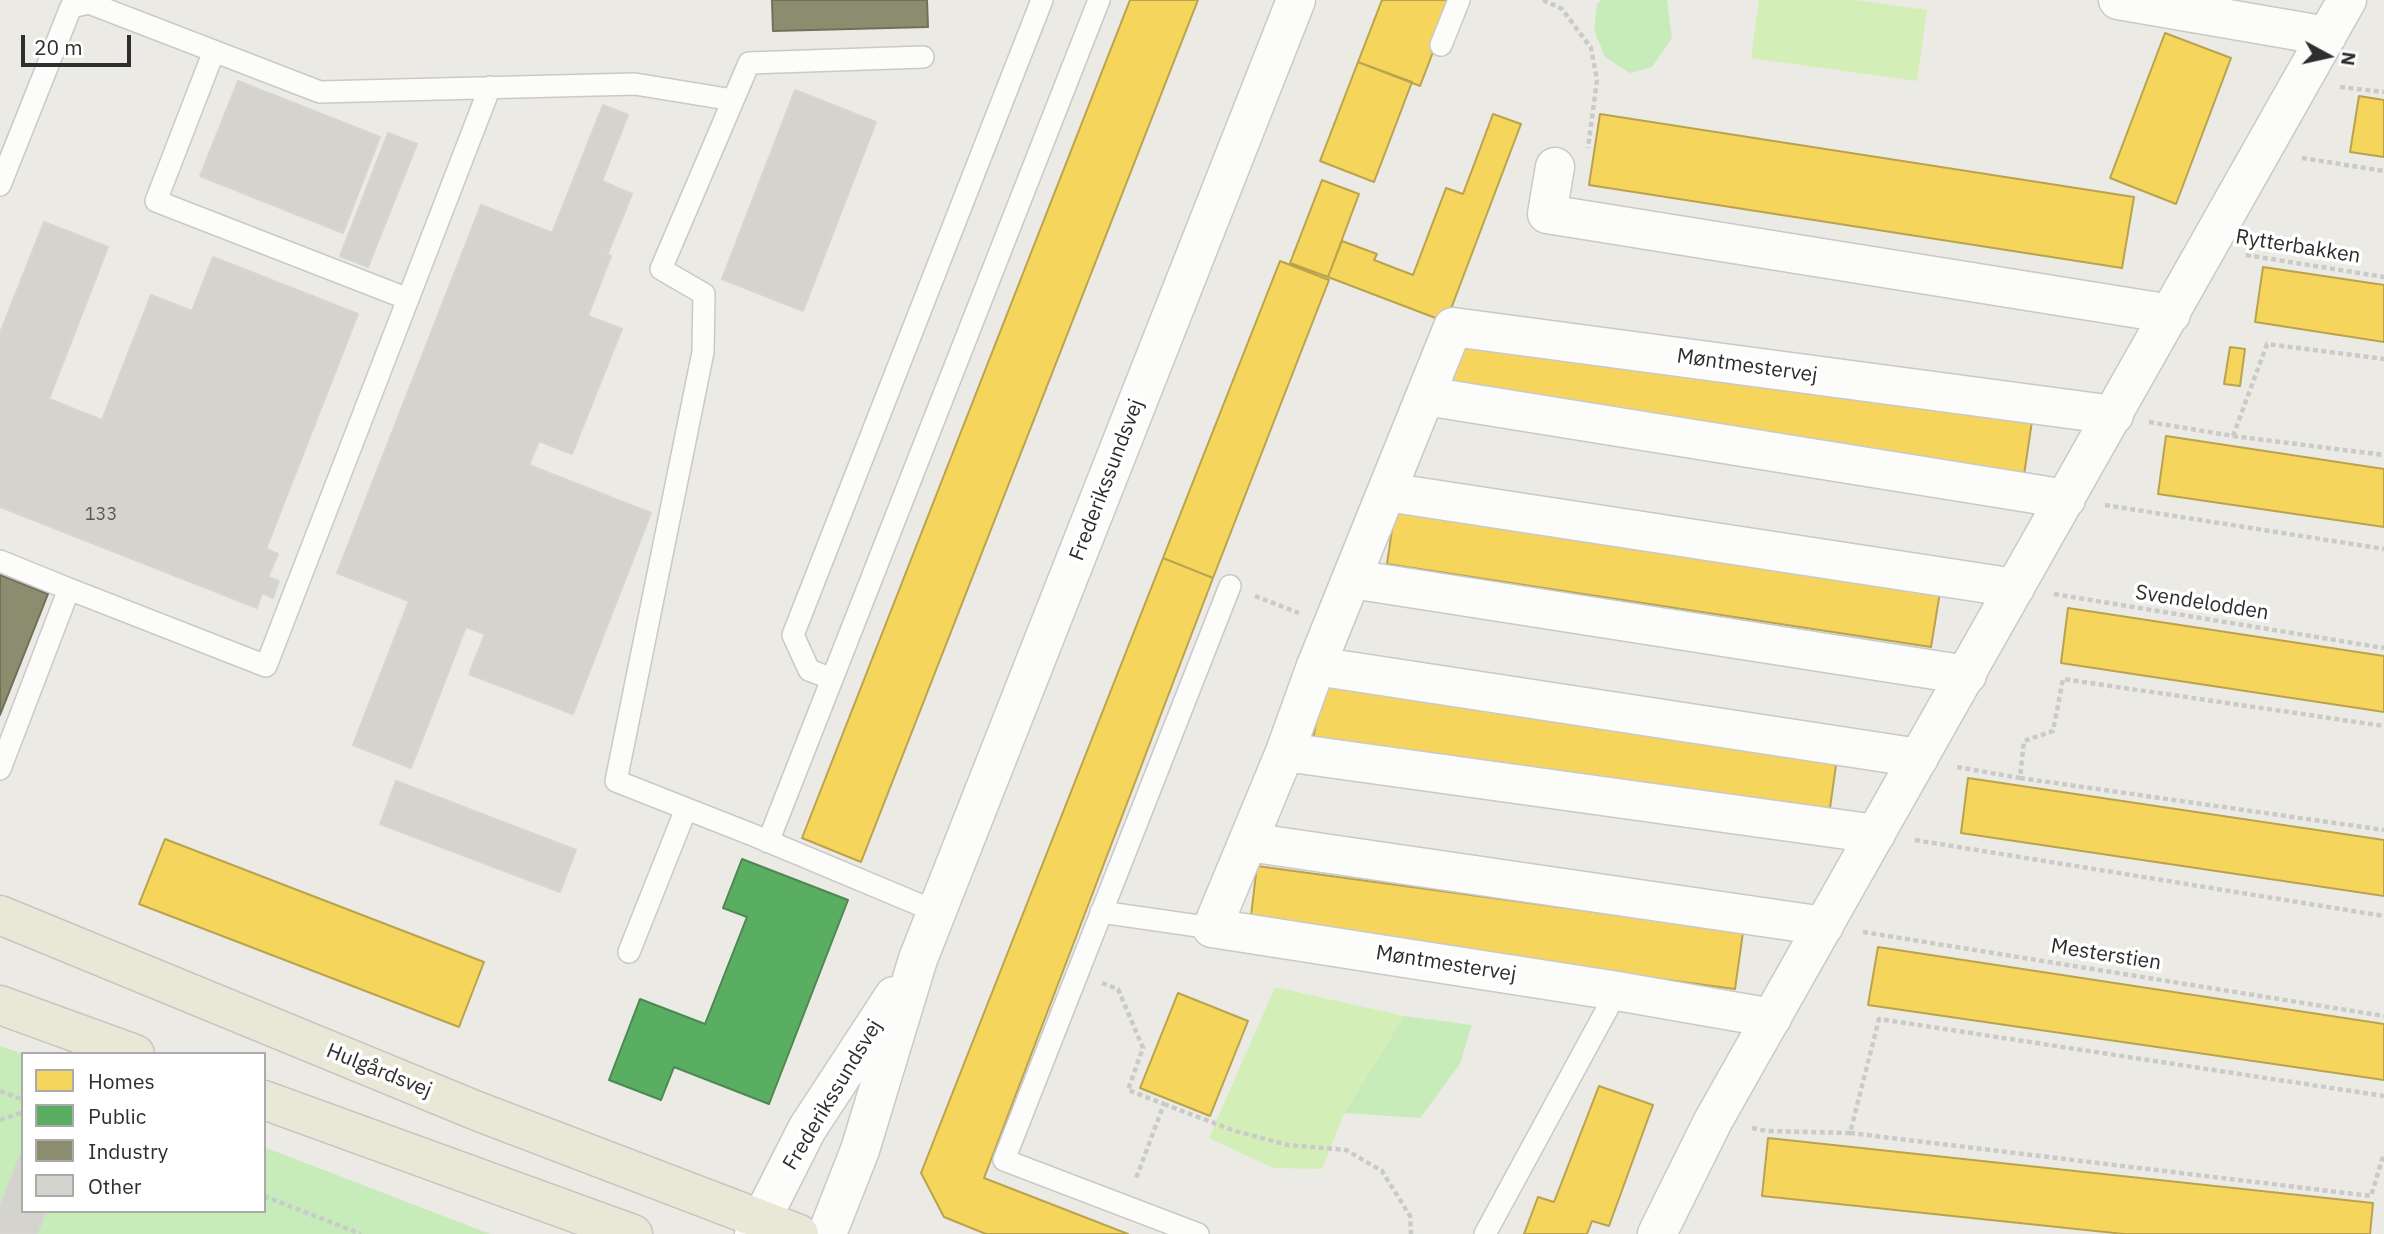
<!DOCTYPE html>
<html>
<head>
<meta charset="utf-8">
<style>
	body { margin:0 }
	#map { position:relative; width:2384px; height:1234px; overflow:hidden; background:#eceae4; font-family:"IBM Plex Sans",sans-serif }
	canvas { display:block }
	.legend { position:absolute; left:21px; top:1052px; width:245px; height:161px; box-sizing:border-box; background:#fff; border:2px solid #ababab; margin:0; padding:9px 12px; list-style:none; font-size:21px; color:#2e2e2e }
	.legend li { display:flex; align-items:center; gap:14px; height:35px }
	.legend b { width:35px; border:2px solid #ababab }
	.north { position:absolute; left:2293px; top:21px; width:70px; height:70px; -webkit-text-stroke:5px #fff; paint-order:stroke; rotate:98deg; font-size:19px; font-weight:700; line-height:28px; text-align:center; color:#2e2e2e }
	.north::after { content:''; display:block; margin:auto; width:24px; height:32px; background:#2e2e2e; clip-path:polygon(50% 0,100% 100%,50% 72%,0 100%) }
	.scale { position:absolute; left:21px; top:35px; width:110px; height:32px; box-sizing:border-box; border:4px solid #2e2e2e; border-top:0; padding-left:9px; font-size:21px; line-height:24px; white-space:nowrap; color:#2e2e2e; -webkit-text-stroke:5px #fff; paint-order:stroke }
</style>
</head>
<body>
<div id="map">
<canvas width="2384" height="1234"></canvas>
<ul class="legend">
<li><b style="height:19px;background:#f6d55c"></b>Homes</li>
<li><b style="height:19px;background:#5aae61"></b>Public</li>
<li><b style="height:19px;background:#8c8c6e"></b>Industry</li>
<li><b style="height:19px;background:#d5d3ce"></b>Other</li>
</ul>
<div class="north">N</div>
<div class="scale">20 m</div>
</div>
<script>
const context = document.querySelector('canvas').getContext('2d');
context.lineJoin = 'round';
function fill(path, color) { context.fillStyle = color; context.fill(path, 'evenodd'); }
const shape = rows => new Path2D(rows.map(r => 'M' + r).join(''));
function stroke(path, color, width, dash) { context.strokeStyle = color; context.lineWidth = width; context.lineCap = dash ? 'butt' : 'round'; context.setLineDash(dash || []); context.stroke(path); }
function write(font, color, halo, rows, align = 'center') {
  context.font = font + ' "IBM Plex Sans",sans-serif'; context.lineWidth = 7; context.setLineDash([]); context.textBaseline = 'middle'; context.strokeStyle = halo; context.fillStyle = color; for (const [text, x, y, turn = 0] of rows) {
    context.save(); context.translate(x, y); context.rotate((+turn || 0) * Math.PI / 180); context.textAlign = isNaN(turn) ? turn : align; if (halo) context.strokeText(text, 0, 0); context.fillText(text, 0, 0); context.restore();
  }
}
fill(shape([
	[1601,0,1667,0,1672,38,1652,67,1630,73,1605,57,1594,30,1597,4],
	[1404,1016,1472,1025,1460,1064,1420,1118,1344,1113],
	[0,1046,23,1054,23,1211,264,1211,264,1147,490,1234,0,1234]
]), '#c8ebba');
fill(shape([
	[1759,0,1856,0,1927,10,1917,81,1751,58],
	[1275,987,1404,1016,1344,1113,1322,1169,1273,1168,1209,1138]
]), '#d3efb7');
const homes = shape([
	[1130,0,1198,0,861,862,802,838,1130,0],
	[1382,0,1453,0,1420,86,1358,62,1382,0],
	[2165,33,2231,58,2176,204,2110,178,2165,33],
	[1358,62,1412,82,1374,182,1320,161,1358,62],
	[2359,96,2384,100,2384,157,2350,152,2359,96],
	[1493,114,1521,124,1446,322,1328,277,1342,241,1377,254,1374,260,1413,275,1446,188,1463,194,1493,114],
	[1600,114,2134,197,2122,268,1589,185,1600,114],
	[1322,180,1359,194,1328,277,1290,263,1322,180],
	[1280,261,1329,280,1213,578,1163,558,1280,261],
	[2263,267,2384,285,2384,342,2255,322,2263,267],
	[1459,335,2032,421,2024,475,1451,391,1459,335],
	[2230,347,2245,349,2240,386,2224,384,2230,347],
	[2166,436,2384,469,2384,527,2158,494,2166,436],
	[1395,509,1940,592,1931,647,1387,564,1395,509],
	[1163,558,1213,578,984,1178,1128,1234,986,1234,944,1217,921,1173,1163,558],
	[2068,608,2384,656,2384,712,2061,663,2068,608],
	[1322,684,1837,758,1829,815,1313,741,1322,684],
	[1968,778,2384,840,2384,896,1961,833,1968,778],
	[165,839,484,962,459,1027,139,904,165,839],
	[1257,866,1743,932,1735,989,1250,924,1257,866],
	[1878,947,2384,1024,2384,1080,1868,1005,1878,947],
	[1178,993,1248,1021,1210,1116,1140,1088,1178,993],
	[1599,1086,1653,1105,1609,1226,1592,1221,1587,1234,1524,1234,1538,1197,1554,1202,1599,1086],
	[1768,1138,2373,1203,2370,1234,2124,1234,1762,1196,1768,1138]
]);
fill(homes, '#f6d55c');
stroke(homes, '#baa34e', 2);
const public = shape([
	[742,859,848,900,769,1104,674,1067,661,1100,609,1080,640,999,705,1024,747,917,723,908,742,859]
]);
fill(public, '#5aae61');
stroke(public, '#4d8852', 2);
const industry = shape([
	[772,0,927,0,928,27,773,31,772,0],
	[0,575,48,594,0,715,0,575]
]);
fill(industry, '#8c8c6e');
stroke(industry, '#70705b', 2);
const building = shape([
	[238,81,380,137,343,233,200,176,238,81],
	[795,90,876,122,803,311,722,279,795,90],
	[603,105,628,115,602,181,632,194,607,255,552,233,603,105],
	[388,133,417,144,368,267,340,256,388,133],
	[481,205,611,256,588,316,622,329,572,454,539,441,529,465,651,513,573,714,469,674,485,634,466,627,411,768,353,745,409,601,337,573,481,205],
	[44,222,108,247,49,399,102,420,151,295,192,311,213,257,358,314,266,549,278,554,268,577,279,581,273,598,262,593,257,608,0,507,0,333,44,222],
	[396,781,576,850,560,892,380,824,396,781],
	[20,1155,23,1156,23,1211,46,1211,37,1234,0,1234,0,1207,20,1155]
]);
fill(building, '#d5d3ce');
stroke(building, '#d7d5d0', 2);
const lane = shape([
	[1441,45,1459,0],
	[214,51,156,201,408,299],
	[923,57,749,63,661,269,704,294,703,352,616,781,753,835,937,912],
	[0,185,71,7,89,3,320,92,635,84,733,100],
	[0,561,69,589],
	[832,679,809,670,793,635,1042,0],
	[0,769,69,589,266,666,490,87],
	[768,842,1099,0],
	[1101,912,1212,928],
	[629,952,686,809],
	[1198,1234,1004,1160,1230,586],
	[1485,1234,1617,991]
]);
const street = shape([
	[2118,0,2327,36],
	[1555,167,1547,214,2171,314],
	[1426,396,2066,499],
	[1387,492,2015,588],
	[1352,579,1967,675],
	[1316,666,1919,758],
	[1285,752,1876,834],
	[1248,842,1824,926],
	[1772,1018,1617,991,1212,928,1285,752,1316,666,1453,327,2114,415],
	[1657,1234,1713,1121,2347,0]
]);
const secondary = shape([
	[754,1234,807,1129,894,996],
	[827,1234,860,1150,918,959,1296,0]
]);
const primary = shape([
	[0,915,477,1111,799,1234],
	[0,1005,135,1054],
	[264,1100,633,1234]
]);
stroke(lane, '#cac9c9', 24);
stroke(street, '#cac9c9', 41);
stroke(secondary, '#cac9c9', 41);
stroke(primary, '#c6c6c4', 41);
stroke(shape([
	[1543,0,1562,9,1591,48,1597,80,1588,148],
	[2340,87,2384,92],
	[2302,158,2384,171],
	[2246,255,2384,277],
	[2149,422,2233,436,2267,344,2384,359],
	[2233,436,2384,455],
	[2105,505,2384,549],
	[2054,594,2384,648],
	[1255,596,1299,613],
	[1957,767,2020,778,2024,741,2053,731,2063,679,2384,726],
	[2020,778,2384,830],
	[1915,840,2384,916],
	[1863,932,2384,1016],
	[1102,983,1118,989,1143,1048,1128,1090,1164,1104,1135,1181],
	[0,1091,23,1100],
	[1164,1104,1235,1131,1288,1145,1346,1150,1382,1171,1410,1216,1411,1234],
	[0,1120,23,1112],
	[1752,1128,1767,1131,1850,1133,1879,1019,2384,1096],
	[1850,1133,2371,1196,2384,1153],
	[264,1196,361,1234]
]), '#cacac9', 4.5, [5, 3.5]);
stroke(lane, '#fcfcfb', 21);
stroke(street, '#fcfcfb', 38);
stroke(secondary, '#fcfcfb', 38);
stroke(primary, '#e9e7d5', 38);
write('18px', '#585857', null, [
	["133",101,515]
]);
write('21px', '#2e2e2e', '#fff', [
	["Rytterbakken",2298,247,9],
	["Møntmestervej",1747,366,8],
	["Frederikssundsvej",1107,480,-69],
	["Svendelodden",2202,603,9],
	["Mesterstien",2106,955,9],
	["Møntmestervej",1446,964,9],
	["Hulgårdsvej",379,1071,22],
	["Frederikssundsvej",833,1095,-59]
]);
</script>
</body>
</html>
